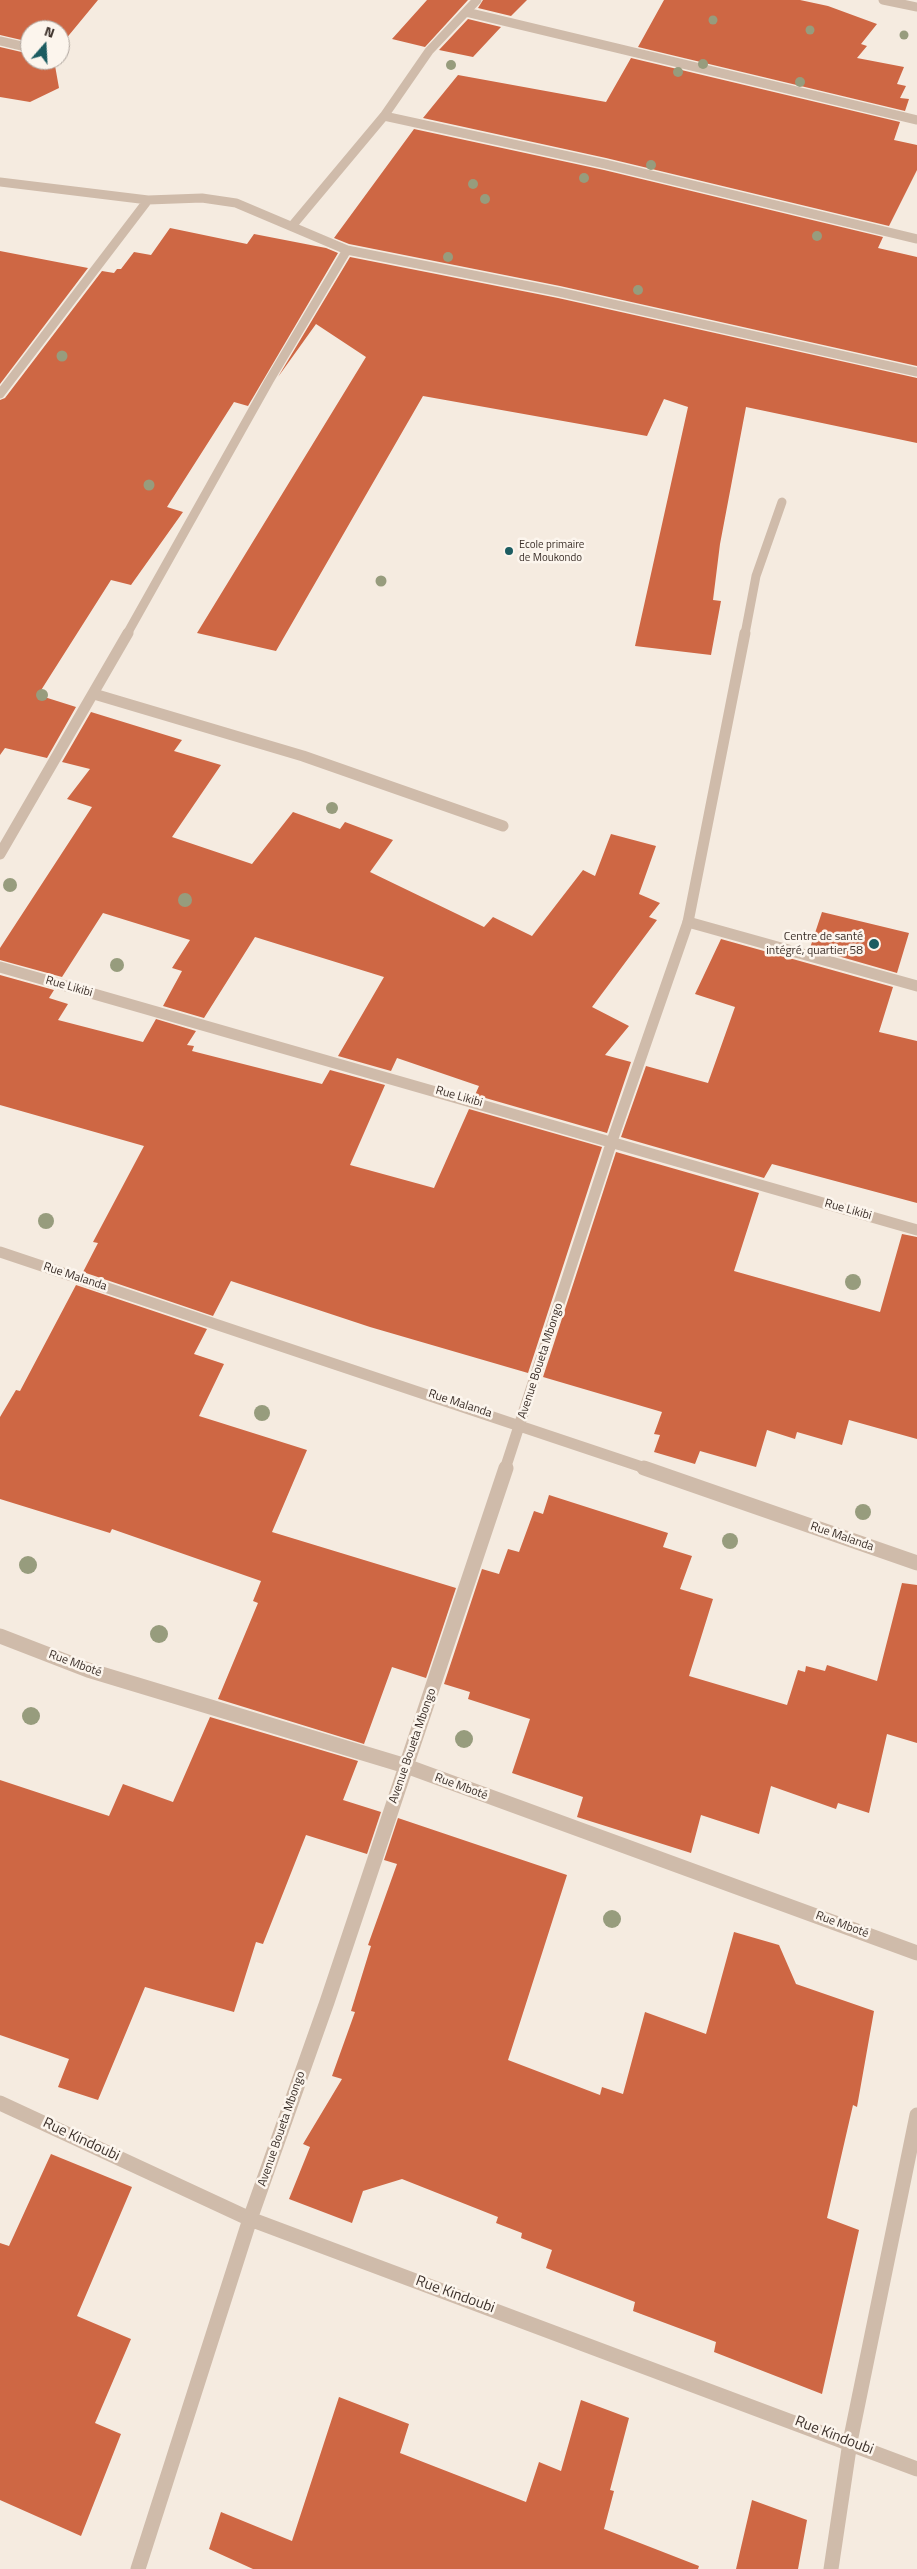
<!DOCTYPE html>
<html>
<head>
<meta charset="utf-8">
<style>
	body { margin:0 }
	#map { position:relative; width:917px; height:2569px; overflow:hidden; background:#f5ebe0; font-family:"Titillium Web",sans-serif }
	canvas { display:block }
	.north { position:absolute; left:20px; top:20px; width:50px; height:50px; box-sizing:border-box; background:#fcf5ed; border:1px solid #afa69f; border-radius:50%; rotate:19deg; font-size:14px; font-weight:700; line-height:20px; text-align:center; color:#3c302a }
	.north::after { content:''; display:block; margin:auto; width:18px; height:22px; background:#1c5c61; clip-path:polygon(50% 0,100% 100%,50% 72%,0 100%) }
</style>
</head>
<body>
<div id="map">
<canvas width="917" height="2569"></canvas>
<div class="north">N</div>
</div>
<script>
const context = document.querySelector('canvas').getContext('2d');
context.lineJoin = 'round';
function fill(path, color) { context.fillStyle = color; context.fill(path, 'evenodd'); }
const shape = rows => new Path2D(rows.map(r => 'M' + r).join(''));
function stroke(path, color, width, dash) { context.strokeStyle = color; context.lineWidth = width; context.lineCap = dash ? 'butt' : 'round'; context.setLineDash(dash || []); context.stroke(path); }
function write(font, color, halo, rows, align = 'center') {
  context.font = font + ' "Titillium Web",sans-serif'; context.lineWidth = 5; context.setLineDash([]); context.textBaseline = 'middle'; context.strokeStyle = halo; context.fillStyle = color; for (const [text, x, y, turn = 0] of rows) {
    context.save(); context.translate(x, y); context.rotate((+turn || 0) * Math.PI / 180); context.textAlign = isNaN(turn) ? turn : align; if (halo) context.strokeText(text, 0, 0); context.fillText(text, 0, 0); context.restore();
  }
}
fill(shape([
	[0,0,98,0,60,46,60,30,30,30,30,42,0,35],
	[427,0,468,0,425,47,392,39],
	[483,0,527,0,511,16,478,8],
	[664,0,800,0,828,6,877,24,861,44,867,46,857,58,904,67,897,84,906,86,900,98,909,99,905,111,638,47],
	[468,19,501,27,473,57,439,50],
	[0,47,30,54,30,60,54,60,59,88,30,102,0,97],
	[631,58,900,122,894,140,917,145,917,170,889,226,606,158,423,118,458,75,606,102],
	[414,129,604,170,883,237,878,248,917,257,917,366,560,286,349,244,334,238],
	[170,228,247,244,254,234,326,248,338,253,248,406,234,402,167,507,183,512,131,585,111,580,38,695,76,707,47,758,5,748,0,755,0,400,5,398,102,271,114,273,117,269,121,269,134,252,151,255],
	[0,251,88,268,0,384],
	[350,257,558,298,917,378,917,443,746,407,720,544,713,600,721,601,711,655,635,646,688,407,664,399,647,436,423,396,276,651,197,633,366,357,316,324,278,377],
	[91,712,182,740,174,751,221,765,172,837,252,864,293,812,340,829,345,822,393,840,370,872,484,927,493,917,532,936,583,870,595,876,611,834,656,846,639,894,660,903,649,917,657,920,592,1007,629,1026,605,1055,631,1062,607,1133,475,1095,479,1086,397,1058,391,1071,338,1056,384,977,255,937,204,1018,163,1006,182,971,172,968,190,940,103,913,62,977,0,960,0,948,92,807,67,799,90,769,62,762],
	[822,912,909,933,897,973,810,948],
	[721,939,893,987,879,1032,917,1041,917,1203,772,1164,764,1178,621,1137,646,1066,708,1083,735,1007,695,994],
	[0,975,54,990,49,998,68,1004,58,1020,143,1042,156,1019,196,1031,187,1045,194,1046,192,1051,322,1084,330,1070,385,1085,350,1165,434,1188,469,1109,602,1147,528,1373,370,1327,231,1281,213,1316,83,1272,98,1243,93,1242,144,1146,0,1105],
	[616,1152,759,1193,734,1271,880,1312,902,1234,917,1237,917,1439,849,1420,842,1445,797,1432,795,1439,767,1430,756,1467,700,1451,695,1464,654,1452,660,1435,654,1434,662,1412,543,1377],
	[76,1285,207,1329,194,1354,224,1364,199,1416,307,1450,272,1532,456,1588,426,1678,392,1667,364,1744,218,1699,258,1603,253,1601,261,1581,112,1529,110,1533,0,1499,0,1417,16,1390,20,1391],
	[549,1495,668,1533,663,1547,692,1556,680,1589,713,1599,689,1676,787,1705,798,1670,805,1672,806,1666,825,1671,827,1665,877,1681,902,1583,917,1585,917,1743,887,1734,869,1813,838,1803,836,1809,771,1786,759,1834,701,1815,691,1853,577,1817,583,1797,512,1773,530,1719,468,1699,470,1692,444,1684,482,1569,499,1574,508,1549,519,1552,534,1511,543,1514],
	[210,1717,358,1761,343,1800,381,1812,367,1854,306,1835,263,1944,256,1942,234,2012,145,1987,98,2100,58,2087,69,2059,0,2035,0,1780,109,1816,123,1784,173,1802],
	[398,1818,567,1875,508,2060,600,2095,602,2087,623,2094,645,2012,706,2034,734,1932,779,1945,796,1984,874,2011,857,2107,853,2105,827,2218,859,2230,822,2394,714,2352,716,2342,633,2311,635,2302,546,2268,552,2250,521,2238,522,2233,496,2223,498,2217,402,2179,363,2191,352,2223,289,2199,310,2147,303,2144,342,2079,332,2076,355,2012,351,2011,371,1946,368,1945,397,1864,384,1860],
	[51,2154,132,2187,77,2316,131,2339,95,2423,121,2434,81,2536,0,2500,0,2243,9,2246],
	[339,2397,409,2424,400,2453,526,2502,539,2462,561,2471,581,2400,629,2418,610,2490,614,2491,604,2529,699,2566,698,2569,253,2569,209,2549,221,2512,292,2541],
	[752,2500,807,2520,798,2569,736,2569]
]), '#ce6744');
stroke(shape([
	[745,634,756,576,782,502]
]), '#cfbbaa', 9);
stroke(shape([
	[688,922,745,633]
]), '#cfbbaa', 11);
stroke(shape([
	[883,0,917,7],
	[466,12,917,120],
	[0,41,30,48],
	[384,116,605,164,917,239],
	[0,182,148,200,202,198,236,203,347,250,559,292,917,372],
	[292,226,384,116,429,51,477,0],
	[0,394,148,200],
	[127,634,269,381,347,250]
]), '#cfbbaa', 9);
stroke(shape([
	[94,694,303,756,503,826],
	[0,854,128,633],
	[0,967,917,1230],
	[0,1252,648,1469],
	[505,1469,612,1141,688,922,917,986]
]), '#cfbbaa', 11);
stroke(shape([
	[644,1468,917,1563],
	[0,1636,88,1670,406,1766,917,1953],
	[0,2103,250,2219,917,2469],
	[138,2569,250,2219,327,2002,506,1468],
	[831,2569,850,2442,917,2115]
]), '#cfbbaa', 15);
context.fillStyle = '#979c7d';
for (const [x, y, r] of [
	[713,20,4.5],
	[810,30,4.5],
	[904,35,4.5],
	[703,64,5],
	[451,65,5],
	[678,72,5],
	[800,82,5],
	[651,165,5],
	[584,178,5],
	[473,184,5],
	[485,199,5],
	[817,236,5],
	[448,257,5],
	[638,290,5],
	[62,356,5.5],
	[149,485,5.5],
	[381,581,5.5],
	[42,695,6],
	[332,808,6],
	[10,885,7],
	[185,900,7],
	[117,965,7],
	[46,1221,8],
	[853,1282,8],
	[262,1413,8],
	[863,1512,8],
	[730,1541,8],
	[28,1565,9],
	[159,1634,9],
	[31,1716,9],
	[464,1739,9],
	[612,1919,9]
]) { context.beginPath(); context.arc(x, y, r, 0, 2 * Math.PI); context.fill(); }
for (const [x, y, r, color] of [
	[509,551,5,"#1c5c61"],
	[874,944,6,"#1c5c61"]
]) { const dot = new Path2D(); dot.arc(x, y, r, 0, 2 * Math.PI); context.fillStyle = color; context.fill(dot); stroke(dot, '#fcf5ed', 2); }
write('11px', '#3c302a', '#fcf5ed', [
	["Ecole primaire",519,545],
	["de Moukondo",519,558]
], 'left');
write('12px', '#3c302a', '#fcf5ed', [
	["Centre de santé",863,937],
	["intégré, quartier 58",863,951]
], 'right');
write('12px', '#3c302a', '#fcf5ed', [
	["Rue Likibi",69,987,16],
	["Rue Likibi",459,1097,16],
	["Rue Likibi",848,1210,16],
	["Rue Malanda",75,1277,18],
	["Avenue Boueta Mbongo",541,1361,-72],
	["Rue Malanda",460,1404,18],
	["Rue Malanda",842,1537,19],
	["Rue Mboté",75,1664,20],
	["Avenue Boueta Mbongo",413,1746,-71],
	["Rue Mboté",461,1787,20],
	["Rue Mboté",842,1925,20],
	["Avenue Boueta Mbongo",282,2129,-71]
]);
write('15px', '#3c302a', '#fcf5ed', [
	["Rue Kindoubi",81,2140,25],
	["Rue Kindoubi",455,2295,20],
	["Rue Kindoubi",834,2436,21]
]);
</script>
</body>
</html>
